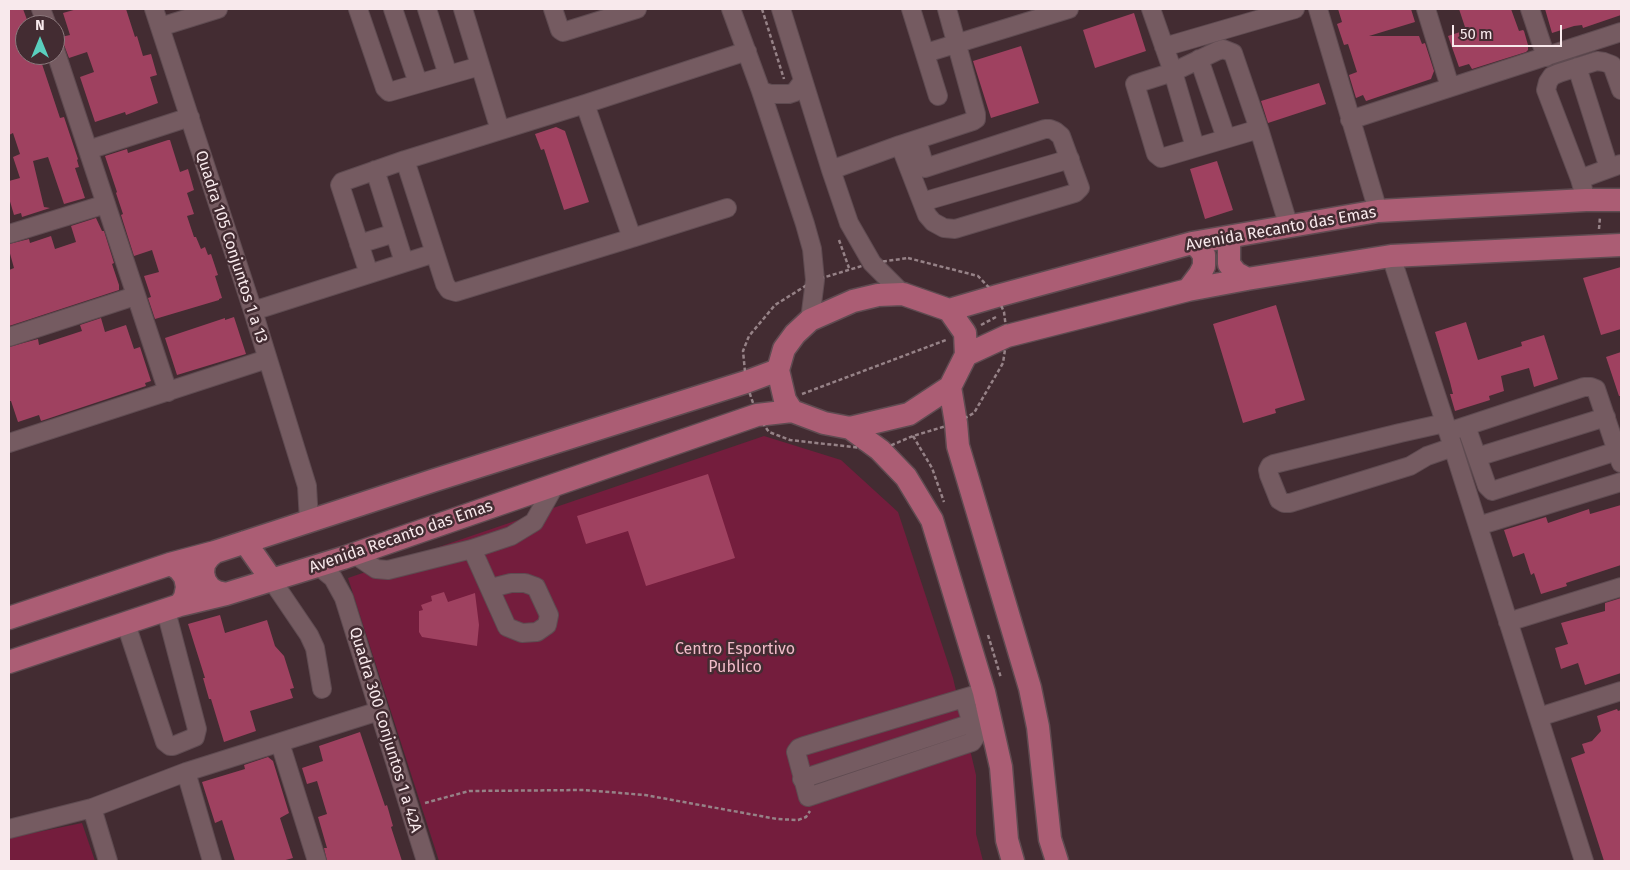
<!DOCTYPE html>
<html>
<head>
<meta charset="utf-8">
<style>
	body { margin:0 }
	#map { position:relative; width:1630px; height:870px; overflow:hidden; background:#432c32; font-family:"Fira Sans",sans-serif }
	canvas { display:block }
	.frame { position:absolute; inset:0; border:10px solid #f8e9ec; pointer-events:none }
	.north { position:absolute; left:15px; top:15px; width:50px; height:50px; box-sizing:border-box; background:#432c32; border:1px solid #8b787c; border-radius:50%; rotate:0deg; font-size:14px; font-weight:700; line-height:20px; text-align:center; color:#f8e9ec }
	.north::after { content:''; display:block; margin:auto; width:18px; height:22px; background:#5acebd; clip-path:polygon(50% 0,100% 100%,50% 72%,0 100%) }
	.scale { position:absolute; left:1452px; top:25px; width:110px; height:22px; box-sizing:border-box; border:2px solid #f8e9ec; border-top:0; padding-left:6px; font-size:15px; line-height:18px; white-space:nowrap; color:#f8e9ec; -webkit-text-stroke:4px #432c32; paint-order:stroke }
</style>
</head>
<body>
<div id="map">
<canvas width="1630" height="870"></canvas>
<div class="frame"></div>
<div class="north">N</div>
<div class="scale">50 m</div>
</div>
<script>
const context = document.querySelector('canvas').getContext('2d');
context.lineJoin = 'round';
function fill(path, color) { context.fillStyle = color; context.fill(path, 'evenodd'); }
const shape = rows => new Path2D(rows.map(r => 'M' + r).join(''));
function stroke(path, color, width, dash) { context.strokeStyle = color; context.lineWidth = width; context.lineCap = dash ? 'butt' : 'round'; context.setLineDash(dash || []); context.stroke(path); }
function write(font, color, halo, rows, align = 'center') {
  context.font = font + ' "Fira Sans",sans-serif'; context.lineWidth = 5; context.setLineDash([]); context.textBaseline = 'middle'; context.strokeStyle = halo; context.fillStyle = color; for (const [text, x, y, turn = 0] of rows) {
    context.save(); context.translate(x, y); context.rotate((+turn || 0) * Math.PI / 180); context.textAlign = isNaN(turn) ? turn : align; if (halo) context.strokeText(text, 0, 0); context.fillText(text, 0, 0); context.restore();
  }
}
fill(shape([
	[764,436,841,460,898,512,953,678,976,775,976,834,983,861,439,861,348,578],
	[82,823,95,861,9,861,9,838]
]), '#741d3d');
fill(shape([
	[9,9,23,9,29,25,25,25,25,55,39,55,60,118,64,117,78,159,77,160,79,167,75,168,85,198,64,204,48,157,33,161,44,207,50,208,22,217,21,213,14,215,9,198,9,181,20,178,13,157,20,154,13,133,9,135],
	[77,9,126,9,135,37,137,36,143,56,151,54,157,75,150,77,158,103,126,115,125,112,95,122,80,77,94,72,87,52,69,58,61,37,70,35,63,13],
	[1338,9,1411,9,1415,22,1369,36,1419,36,1422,44,1425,43,1434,71,1431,79,1366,101,1363,95,1356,98,1349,75,1357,72,1348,44,1344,45,1337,24,1342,22],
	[1459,9,1511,9,1519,31,1523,30,1524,31,1528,45,1528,50,1526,52,1472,69,1469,64,1459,67,1448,36,1466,30],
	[1545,9,1621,9,1621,15,1583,28,1582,25,1574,26,1552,33],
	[1134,13,1146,51,1095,68,1083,30],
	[1021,46,1039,103,991,118,973,61],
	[1319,83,1326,104,1268,123,1261,101],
	[556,127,565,131,589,202,564,210,544,149,541,150,535,134],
	[168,140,170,140,180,172,188,169,194,190,187,193,194,214,187,216,194,237,196,237,201,249,205,247,208,255,211,254,218,275,215,276,222,298,219,299,219,300,155,319,148,298,151,297,144,276,159,272,152,250,134,256,121,215,123,214,116,193,117,192,105,156,127,149,128,153],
	[1217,161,1233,210,1205,219,1190,169],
	[96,218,102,231,104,231,114,263,112,264,119,285,119,290,9,326,9,270,14,268,9,250,9,244,29,239,30,243,51,236,55,249,76,242,71,226],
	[1621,267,1621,329,1601,335,1583,278],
	[1276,305,1305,400,1275,409,1276,413,1243,423,1213,324],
	[234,317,246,354,177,375,165,338,225,318,225,320],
	[101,318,105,332,126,325,134,349,140,347,151,381,145,383,146,386,41,421,39,415,18,422,11,401,9,401,9,347,38,339,39,345,82,331,80,325],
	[1466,322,1478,360,1522,346,1521,342,1544,335,1558,379,1534,387,1529,368,1501,376,1504,391,1489,396,1490,400,1455,411,1450,394,1453,394,1450,382,1435,332],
	[1621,352,1621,396,1619,396,1606,357],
	[708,474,735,558,646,586,628,531,586,544,577,516],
	[1621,505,1621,565,1566,583,1567,586,1541,594,1534,573,1531,575,1524,553,1513,557,1504,530,1546,517,1548,523,1589,509,1590,514],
	[444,592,448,602,475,593,479,625,477,646,422,637,419,632,419,611,423,610,421,605,432,601,431,596],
	[1621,598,1621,673,1585,685,1578,663,1561,669,1555,648,1568,644,1561,623,1605,611,1605,603],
	[220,615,225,633,267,620,275,646,284,656,294,688,290,689,293,698,250,711,256,731,224,742,211,699,209,699,203,678,205,678,188,624],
	[1617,709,1618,711,1621,710,1621,861,1604,861,1571,758,1585,753,1582,744,1592,741,1601,731,1597,716],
	[360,732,385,806,387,805,393,826,391,827,402,861,327,861,324,848,327,848,318,817,327,814,317,781,307,784,302,768,323,761,319,746],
	[268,757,273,761,289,813,280,818,293,858,282,861,235,861,222,820,215,823,202,782,245,769,244,765]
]), '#9f4160');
const minor = shape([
	[41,9,47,25],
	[154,9,253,311,307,486,309,521],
	[358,9,385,88,389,92,480,66],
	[393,9,418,83],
	[427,9,448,75],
	[463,9,500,130],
	[553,9,560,30,563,32,637,9],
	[731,9,761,91,805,224,812,249,815,280,810,320],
	[781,9,831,170,849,223,872,263,903,294],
	[911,9,938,96],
	[1151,9,1173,72,1195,147],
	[1318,9,1378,211],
	[1426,9,1450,87],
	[1530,9,1546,57],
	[160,27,218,9],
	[1164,47,1295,9],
	[55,50,168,392],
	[926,53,1069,9],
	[1199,59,1226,138],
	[1577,67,1609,168],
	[761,91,771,94,789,94,795,92,803,81],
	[585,104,632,238,456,292,449,290,445,284,405,160,585,104,747,51],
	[1350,120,1621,32],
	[1259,129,1161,158,1156,154,1135,84,1173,72,1217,51,1223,49,1233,53,1259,129,1289,227],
	[900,145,927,215,933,222,944,228,955,229,1075,193,1080,188,1061,136,1055,131,1050,129,1045,129,925,168,917,140],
	[88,150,190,117],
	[375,170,404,262],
	[831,170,900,145,973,121,976,119,976,114,947,9],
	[1580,179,1621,164],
	[1586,200,1580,179,1546,90,1548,82,1552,76,1559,73,1597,61,1604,62,1612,65,1621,90],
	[922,202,1070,159],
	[9,234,106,204],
	[632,238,727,208],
	[359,244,395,233],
	[1391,256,1453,447,1584,861],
	[369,274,340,185,342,182,405,160],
	[253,311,435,253],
	[9,337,135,296],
	[1445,423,1400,433,1274,464,1270,466,1268,470,1269,475,1279,500,1284,503,1290,503,1410,466,1427,456,1453,447],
	[1466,426,1487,486,1492,491,1617,451],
	[1448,432,1584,387,1591,387,1596,389,1598,395,1621,463],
	[9,443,267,359],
	[1477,457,1606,417],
	[1478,526,1621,482],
	[472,549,507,627,522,633,537,632,547,625,549,615,536,587,525,583,511,583,491,588],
	[354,554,376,569,388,570,472,549,511,536,534,522,555,485],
	[317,565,333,578,344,598,426,861],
	[271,579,309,635,315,648,322,689],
	[1508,622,1621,587],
	[126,624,165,742,170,746,173,746,195,737,197,729,166,611],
	[964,698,976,736,972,742,808,797,796,752,799,748,804,746,984,692],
	[1539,717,1621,691],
	[280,743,317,861],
	[186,772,212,861],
	[802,779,972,723],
	[92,808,108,861],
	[9,829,92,808,186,772,379,711]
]);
const major = shape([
	[1234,236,1229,243,1229,264,1236,273,1247,279],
	[1188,290,1200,274,1204,266,1204,255,1199,248,1192,243],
	[903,294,949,310,965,333,966,355,950,387,909,414,850,428,824,423,792,411,785,400,778,370,784,349,795,334,810,320,853,301,878,295,903,294],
	[949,310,997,296,1192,243,1378,211,1586,200,1621,200],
	[966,355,1007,336,1188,290,1247,279,1391,256,1621,245],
	[950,387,956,423,958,446,1030,688,1038,727,1050,839,1057,861],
	[850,428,880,450,906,477,932,520,984,692,1001,767,1007,840,1013,861],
	[245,542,271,579],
	[215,552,209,557,204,564,203,573,205,581,210,588,217,592,226,594],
	[170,564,179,569,185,577,187,587,185,597,180,605],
	[9,618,170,564,215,552,435,480,746,382,778,370],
	[9,662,180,605,226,594,343,558,757,415,792,411]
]);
stroke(minor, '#5f4b51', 20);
stroke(major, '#5f4b51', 25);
stroke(shape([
	[762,9,784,79],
	[1599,229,1600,217],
	[839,240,849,268],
	[908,258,978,276,997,296,1004,312,1007,336,1003,363,974,413,956,423,913,436,880,450,790,440,769,432,757,415,746,382,743,351,749,336,775,305,815,280,872,263,908,258],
	[981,325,996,317],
	[802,394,946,340],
	[913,436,932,468,944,502],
	[988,635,1001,678],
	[425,803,469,791,584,790,645,795,777,819,798,820,806,817,810,811]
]), '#968287', 2.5, [4, 2.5]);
stroke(minor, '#755b61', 18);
stroke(major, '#ab5d74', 22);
write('16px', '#f8e9ec', '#432c32', [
	["Avenida Recanto das Emas",1281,229,-10],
	["Quadra 105 Conjuntos 1 a 13",231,247,72],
	["Avenida Recanto das Emas",401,537,-19],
	["Quadra 300 Conjuntos 1 a 42A",385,730,73]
]);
write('16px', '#f0bbc8', '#432c32', [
	["Centro Esportivo",735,650],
	["Publico",735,668]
]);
</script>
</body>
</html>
